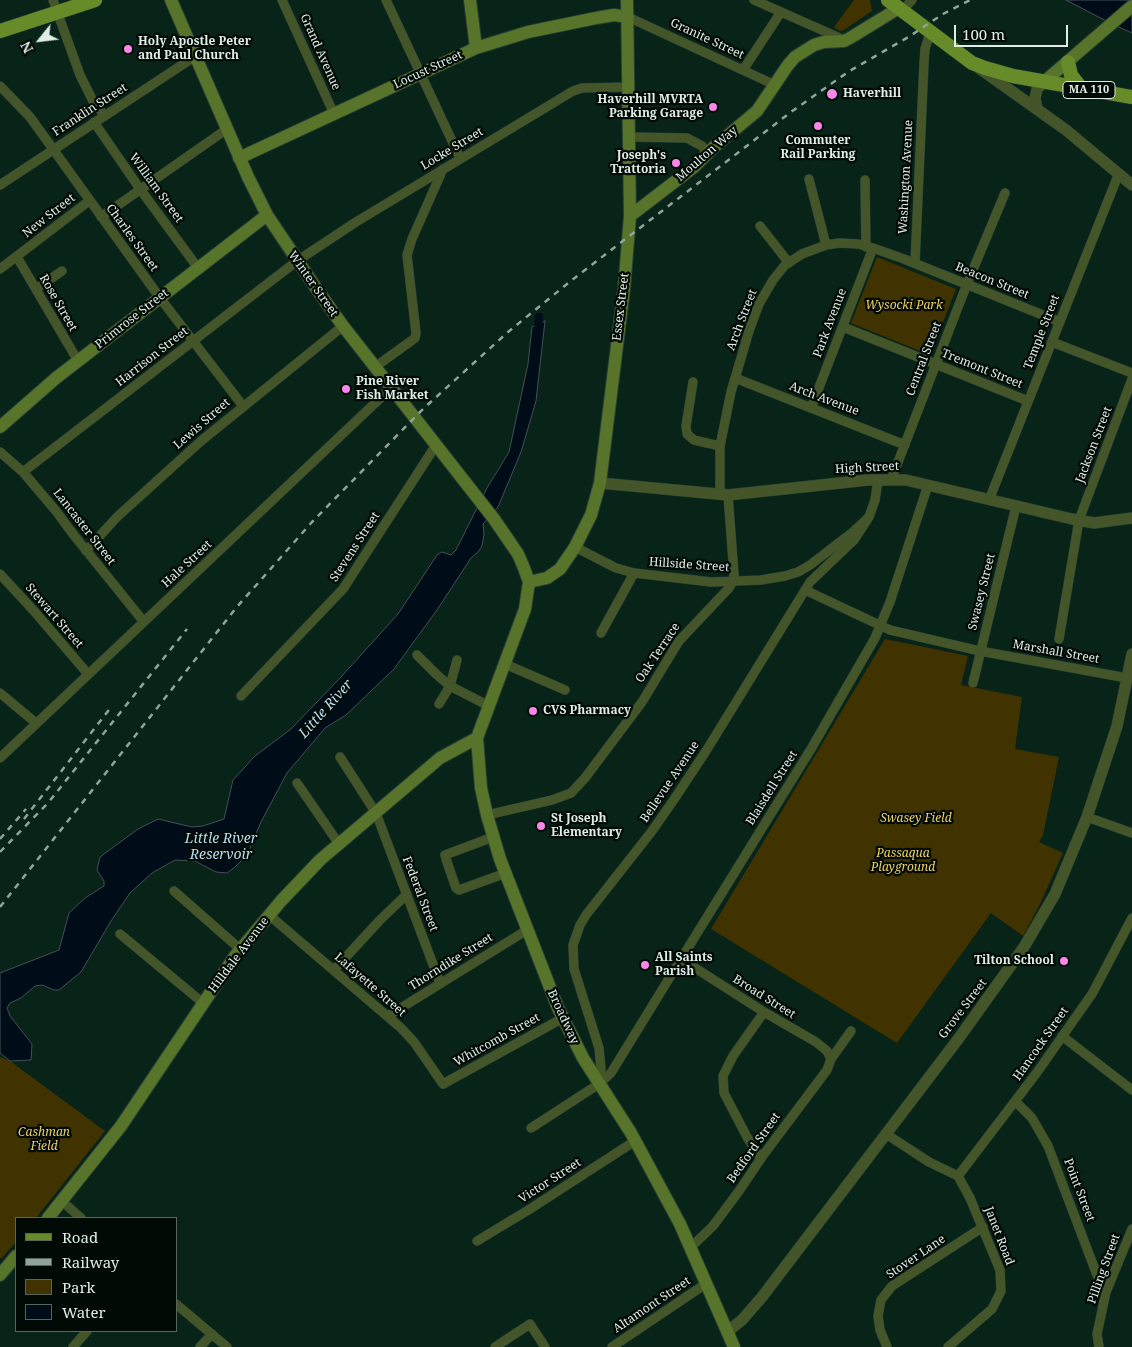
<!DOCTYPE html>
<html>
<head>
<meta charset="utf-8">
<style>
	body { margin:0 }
	#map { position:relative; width:1132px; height:1347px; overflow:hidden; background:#082317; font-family:"Noto Serif",serif }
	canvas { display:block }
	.legend { position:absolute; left:15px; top:1217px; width:162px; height:115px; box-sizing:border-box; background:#020a06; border:1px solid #5a655f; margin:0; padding:6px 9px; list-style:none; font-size:15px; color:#deeee5 }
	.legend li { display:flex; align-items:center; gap:10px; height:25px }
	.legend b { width:25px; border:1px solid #5a655f }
	.north { position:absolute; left:15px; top:15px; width:50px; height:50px; -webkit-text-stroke:4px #020a06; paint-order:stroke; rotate:241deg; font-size:14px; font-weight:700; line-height:20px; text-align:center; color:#deeee5 }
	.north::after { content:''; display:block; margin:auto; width:18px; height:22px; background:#deeee5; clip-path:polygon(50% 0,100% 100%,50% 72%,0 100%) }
	.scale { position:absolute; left:954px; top:25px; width:114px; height:22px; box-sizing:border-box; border:2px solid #deeee5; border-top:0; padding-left:6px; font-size:15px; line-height:18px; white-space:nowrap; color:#deeee5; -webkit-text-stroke:4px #020a06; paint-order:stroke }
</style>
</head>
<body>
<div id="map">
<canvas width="1132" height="1347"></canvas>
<ul class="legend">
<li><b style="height:6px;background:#688b29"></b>Road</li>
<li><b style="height:6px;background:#90a49a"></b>Railway</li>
<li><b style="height:14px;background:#403300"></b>Park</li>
<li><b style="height:14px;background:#000d18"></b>Water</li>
</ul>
<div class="north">N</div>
<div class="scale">100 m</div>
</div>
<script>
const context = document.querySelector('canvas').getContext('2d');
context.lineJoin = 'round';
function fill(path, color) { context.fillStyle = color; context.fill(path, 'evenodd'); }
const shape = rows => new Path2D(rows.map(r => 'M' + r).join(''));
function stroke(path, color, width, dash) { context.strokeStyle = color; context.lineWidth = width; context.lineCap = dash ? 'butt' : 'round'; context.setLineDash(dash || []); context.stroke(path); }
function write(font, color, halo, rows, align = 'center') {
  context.font = font + ' "Noto Serif",serif'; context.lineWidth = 4.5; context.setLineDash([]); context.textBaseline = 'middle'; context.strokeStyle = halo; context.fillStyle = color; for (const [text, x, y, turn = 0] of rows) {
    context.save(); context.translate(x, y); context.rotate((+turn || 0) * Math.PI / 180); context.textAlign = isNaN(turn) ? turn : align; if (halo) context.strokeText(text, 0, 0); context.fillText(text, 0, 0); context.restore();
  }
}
fill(shape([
	[854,0,870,0,872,11,844,30,840,31,834,27],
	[877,257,956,289,930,355,851,323],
	[885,639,968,656,961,685,1022,697,1015,749,1059,757,1043,835,1039,842,1063,853,1040,904,1023,936,991,913,897,1043,711,929],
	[0,1057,10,1061,105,1131,36,1218,16,1218,16,1242,1,1259,0,1257]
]), '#403300');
const water = shape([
	[1066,0,1132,0,1132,33,1112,24,1066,0],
	[545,321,536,401,521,452,498,507,483,524,484,534,482,546,478,552,471,558,437,610,394,669,346,715,325,728,287,773,261,822,247,855,235,867,227,873,216,872,195,861,175,860,152,873,130,893,111,921,81,972,59,990,54,990,42,985,35,986,21,998,10,1003,7,1008,10,1016,32,1044,31,1060,10,1061,0,1053,0,973,59,950,69,913,85,898,104,886,104,881,97,870,100,857,138,829,158,819,192,827,203,826,224,819,233,780,255,756,291,729,341,677,398,614,437,555,442,552,451,555,456,550,487,488,509,452,528,364,532,327,545,321]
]);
fill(water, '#000d18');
stroke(water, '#435056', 1);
stroke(shape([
	[538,332,539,317]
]), '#000d18', 8);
const minor = shape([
	[53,0,80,75,93,101,104,115],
	[282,0,334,114],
	[386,0,460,158],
	[754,0,842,39],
	[902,11,912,0],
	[628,17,775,85],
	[743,70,781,12],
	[0,86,30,117,160,298,243,406],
	[94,122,140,189,198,268],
	[630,137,687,138,702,146,708,153],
	[809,179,826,245],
	[865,180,866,247],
	[0,185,194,57],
	[101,217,227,129],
	[760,226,789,263],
	[17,257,78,361],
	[915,263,924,63,925,49,930,33],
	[0,269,89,201],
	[36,289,62,271],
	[843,327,1028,401],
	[1052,342,1132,373],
	[375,367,411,341,415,338,416,333,407,255,412,239,443,169],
	[735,378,905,445],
	[693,382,686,426,687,434,694,440,720,446],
	[811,408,873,248],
	[0,452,23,472,56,511,73,534,144,622],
	[23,472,297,261,356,222,573,91,582,88,629,87],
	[891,480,967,284,1005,193],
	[720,495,720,446,731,392,749,331,759,304,773,280,785,265,802,254,826,245,839,243,858,244,873,248,904,259,1060,322],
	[989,500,1119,173],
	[575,547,616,568,634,573,711,582,761,580,785,576,798,572,810,565,853,532,869,517,875,500,878,480],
	[86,551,117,517,201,441,343,326],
	[0,574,34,611,88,674],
	[805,590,890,630,980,651,1127,678],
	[601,633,634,573],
	[1059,639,1079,520,1132,379],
	[417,655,436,674,450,686,489,706],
	[505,664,565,690],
	[973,683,1016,506],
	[0,693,36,723],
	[241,696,343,589,436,445],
	[439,704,450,686,457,660],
	[340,757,376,813,440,983],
	[0,758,391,388],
	[297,783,339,844],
	[487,815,552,800,571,793,585,778,642,702,679,641,729,588,733,581,734,574,728,495],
	[1087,817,1132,833],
	[493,837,445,855,446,859,456,888,459,890,506,873],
	[174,891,240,949],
	[269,915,401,1028,414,1042,443,1084,563,1018],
	[120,934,203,1003],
	[681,959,764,1012,816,1042,827,1051,831,1059],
	[334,970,380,920,406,895],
	[388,1016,527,930],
	[1062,1036,1132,1090],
	[599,1084,601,1069,599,1048,574,969,573,945,580,925,586,915,652,831,675,798,706,751,810,582,854,540,869,517],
	[1015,1101,1032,1118,1048,1146,1105,1296],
	[531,1128,599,1084,611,1073,670,977,811,749,875,638,890,602,928,485],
	[886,1134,929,1162,958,1176],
	[761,1159,747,1137,724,1093,723,1076,733,1056,764,1012],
	[958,1176,1038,1071,1092,994,1132,918],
	[63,1202,81,1218],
	[477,1241,530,1209,635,1141],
	[691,1247,713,1226,739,1191,764,1154,827,1070,831,1059,851,1031],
	[176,1304,227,1347],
	[73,1347,87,1331],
	[200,1347,212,1334],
	[495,1347,530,1324,545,1347],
	[612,1347,707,1283],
	[887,1347,880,1330,878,1316,881,1300,892,1286,983,1227],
	[948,1347,992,1309,1001,1291,1000,1270,970,1198,958,1176],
	[1099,1347,1097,1334,1106,1292,1132,1229]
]);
const tertiary = shape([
	[979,68,1066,130,1132,185],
	[1037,109,1035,98,1037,89,1045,81],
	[600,483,728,495,868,480,906,480,1072,519,1094,523,1132,518],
	[727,1332,742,1320,762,1297,959,1038,1024,947,1055,894,1087,817,1117,726,1132,654]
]);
const secondary = shape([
	[171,0,248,177,267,215,318,291,343,326,494,519,518,554,524,568,529,582,525,609,477,738,481,788,487,815,500,859,558,1008,583,1058,631,1133,680,1224,734,1347],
	[470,0,476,48],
	[1045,81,1132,6],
	[239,158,476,48,528,32,596,18,614,15,628,17],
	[630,216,694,167,715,146,757,111,788,65,795,57,814,45,824,42,844,41,850,38,899,8],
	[0,427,56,378,267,215],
	[529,582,547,578,560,569,575,547,591,515,600,483,624,289,630,216,627,0],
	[48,1218,121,1126,235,956,281,901,320,860,440,758,477,738],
	[0,1275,16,1256]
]);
const primary = shape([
	[888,0,972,63,985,68,1013,76,1132,97],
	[0,31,95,0],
	[1068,62,1071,75,1081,88]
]);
stroke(minor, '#263f34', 10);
stroke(tertiary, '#263f34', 12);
stroke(secondary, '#263f34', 14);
stroke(primary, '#263f34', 15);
stroke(minor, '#435529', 9);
stroke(tertiary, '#435529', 11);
stroke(secondary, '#58732a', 12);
stroke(primary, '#688b29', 14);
stroke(shape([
	[24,819,112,706],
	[0,839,26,809],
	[0,852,48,803,187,629],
	[0,907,236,608,312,522,423,409,508,332,572,280,791,112,848,72,910,36,943,14,970,0]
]), '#90a49a', 2.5, [6, 6]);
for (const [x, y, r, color] of [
	[128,49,5,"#fa87e7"],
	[832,94,6,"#fa87e7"],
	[713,107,5,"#fa87e7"],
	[818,126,5,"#fa87e7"],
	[676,163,5,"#fa87e7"],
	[346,389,5,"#fa87e7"],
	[533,711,5,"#fa87e7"],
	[541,826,5,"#fa87e7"],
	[1064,961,5,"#fa87e7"],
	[645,965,5,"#fa87e7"]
]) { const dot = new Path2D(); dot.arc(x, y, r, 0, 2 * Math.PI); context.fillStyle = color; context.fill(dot); stroke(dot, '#020a06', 2); }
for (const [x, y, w] of [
	[1089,90,52]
]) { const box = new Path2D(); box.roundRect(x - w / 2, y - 8.5, w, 17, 4); context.fillStyle = '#020a06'; context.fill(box); stroke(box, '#deeee5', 1); }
write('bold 11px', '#deeee5', null, [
	["MA 110",1089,90]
]);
write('12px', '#deeee5', '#020a06', [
	["Granite Street",707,39,25],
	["Grand Avenue",320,52,66],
	["Locust Street",428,70,-25],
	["Franklin Street",90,110,-33],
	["Locke Street",452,149,-31],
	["Moulton Way",707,154,-41],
	["Washington Avenue",906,177,-87],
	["William Street",156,188,54],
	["New Street",49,216,-38],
	["Charles Street",132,238,54],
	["Beacon Street",992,281,22],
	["Winter Street",313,284,55],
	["Rose Street",58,303,60],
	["Essex Street",621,307,-83],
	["Primrose Street",132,319,-38],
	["Arch Street",742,320,-69],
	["Park Avenue",830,323,-69],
	["Temple Street",1042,332,-69],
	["Harrison Street",152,357,-38],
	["Central Street",924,359,-69],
	["Tremont Street",982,369,22],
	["Arch Avenue",824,399,21],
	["Lewis Street",202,424,-41],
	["Jackson Street",1094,445,-69],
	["High Street",867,468,-3],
	["Lancaster Street",84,527,52],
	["Stevens Street",355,547,-57],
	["Hale Street",187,564,-43],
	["Hillside Street",689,565,4],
	["Swasey Street",982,592,-76],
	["Stewart Street",54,616,49],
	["Marshall Street",1056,652,10],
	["Oak Terrace",658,653,-56],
	["Bellevue Avenue",670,782,-56],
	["Blaisdell Street",772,788,-58],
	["Federal Street",420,894,69],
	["Hilldale Avenue",239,955,-53],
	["Thorndike Street",451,962,-32],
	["Lafayette Street",370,985,41],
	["Broad Street",764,997,32],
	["Grove Street",963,1009,-53],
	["Broadway",563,1017,65],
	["Whitcomb Street",497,1040,-29],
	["Hancock Street",1041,1044,-55],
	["Bedford Street",754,1148,-55],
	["Victor Street",550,1181,-33],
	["Point Street",1079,1190,69],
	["Janet Road",999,1236,69],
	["Stover Lane",916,1257,-34],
	["Pilling Street",1104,1269,-70],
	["Altamont Street",652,1305,-34]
]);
write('bold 12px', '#deeee5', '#020a06', [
	["Holy Apostle Peter",138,42],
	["and Paul Church",138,56],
	["Haverhill",843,94],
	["Haverhill MVRTA",703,100,"right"],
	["Parking Garage",703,114,"right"],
	["Commuter",818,141,"center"],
	["Rail Parking",818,155,"center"],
	["Joseph's",666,156,"right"],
	["Trattoria",666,170,"right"],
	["Pine River",356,382],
	["Fish Market",356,396],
	["CVS Pharmacy",543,711],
	["St Joseph",551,819],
	["Elementary",551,833],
	["All Saints",655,958],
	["Parish",655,972],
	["Tilton School",1054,961,"right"]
], 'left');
write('italic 12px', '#eecf6b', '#020a06', [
	["Wysocki Park",904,306],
	["Swasey Field",916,819],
	["Passaqua",903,854],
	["Playground",903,868],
	["Cashman",44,1133],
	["Field",44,1147]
]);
write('italic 14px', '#b7def2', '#020a06', [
	["Little River",326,709,-48],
	["Little River",221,839],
	["Reservoir",221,855]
]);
</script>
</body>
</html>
